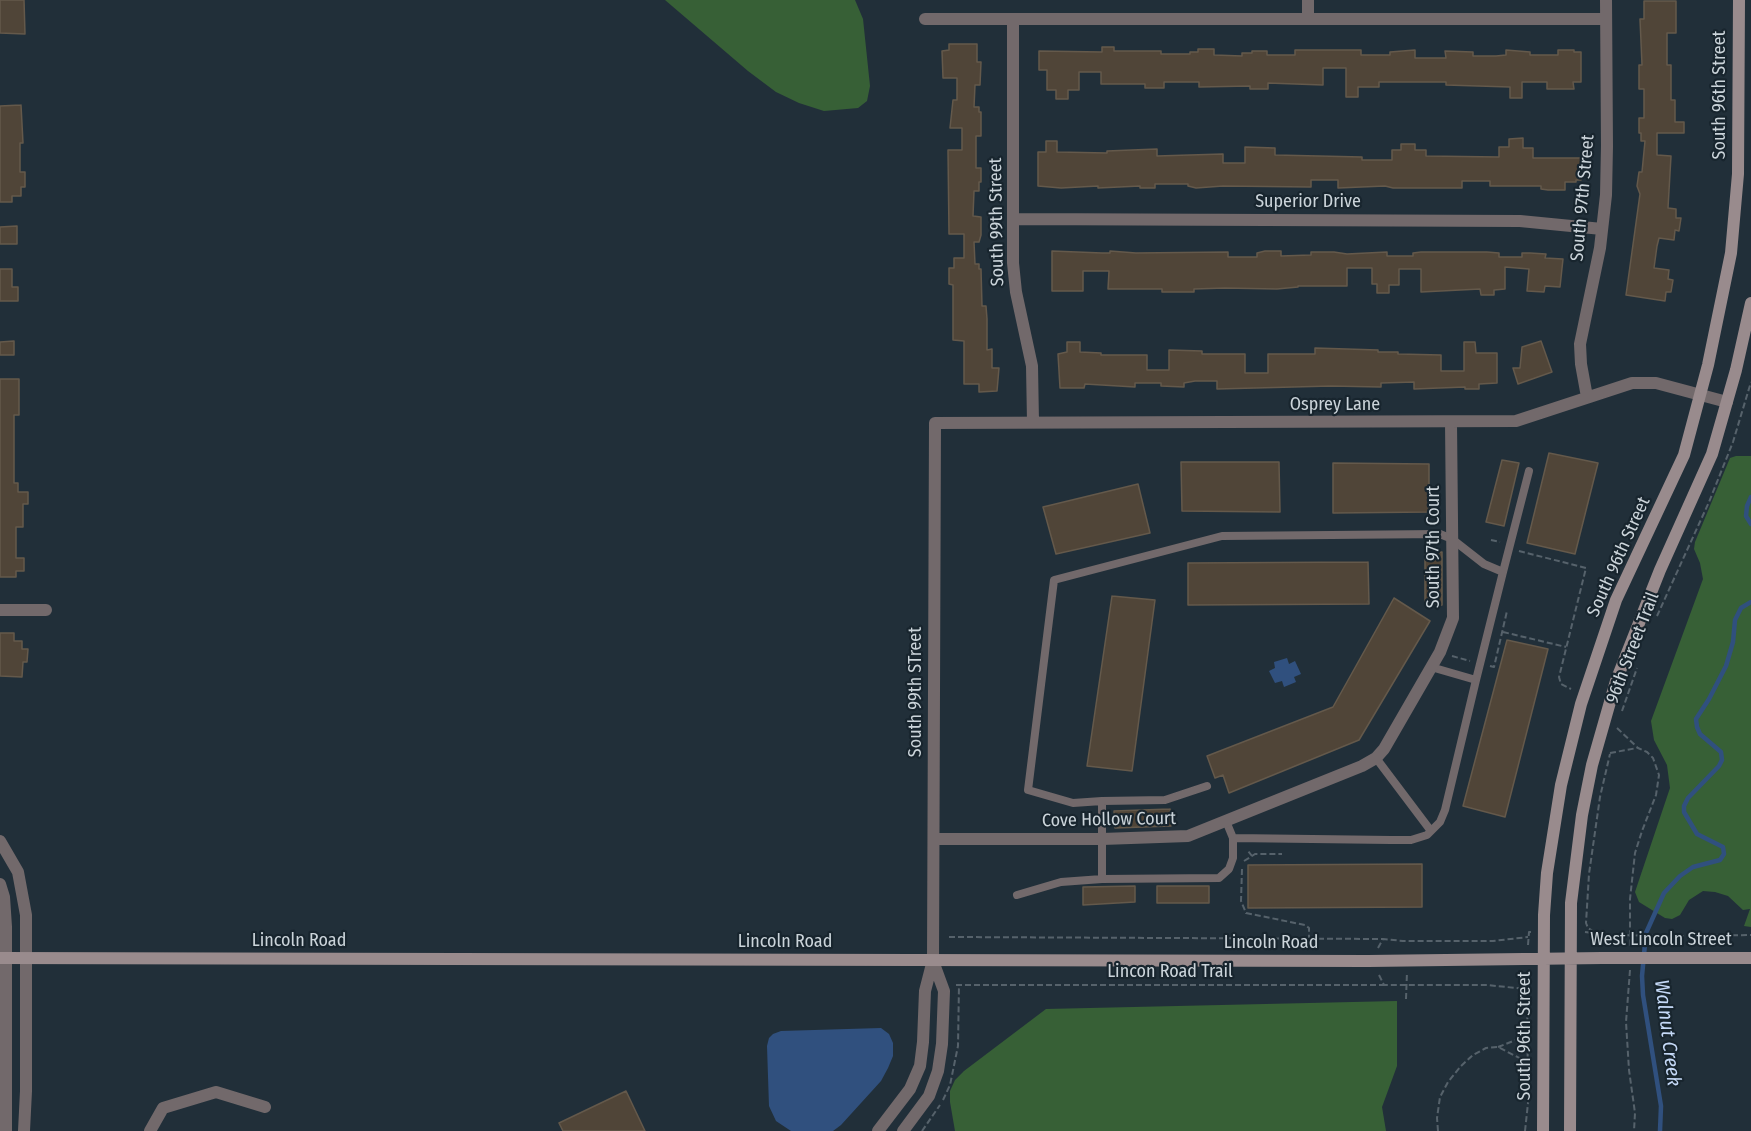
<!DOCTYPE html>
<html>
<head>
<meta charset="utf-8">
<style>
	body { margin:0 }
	canvas { display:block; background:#212f39 }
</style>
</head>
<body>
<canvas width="1751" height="1131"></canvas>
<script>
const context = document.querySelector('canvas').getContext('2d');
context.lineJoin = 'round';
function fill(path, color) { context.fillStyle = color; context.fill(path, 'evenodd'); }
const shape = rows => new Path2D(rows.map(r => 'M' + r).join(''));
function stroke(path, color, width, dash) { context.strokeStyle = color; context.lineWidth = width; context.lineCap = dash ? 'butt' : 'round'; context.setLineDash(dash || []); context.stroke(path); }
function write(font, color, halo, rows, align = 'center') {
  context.font = font + ' "Fira Sans Condensed",sans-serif'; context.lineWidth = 4.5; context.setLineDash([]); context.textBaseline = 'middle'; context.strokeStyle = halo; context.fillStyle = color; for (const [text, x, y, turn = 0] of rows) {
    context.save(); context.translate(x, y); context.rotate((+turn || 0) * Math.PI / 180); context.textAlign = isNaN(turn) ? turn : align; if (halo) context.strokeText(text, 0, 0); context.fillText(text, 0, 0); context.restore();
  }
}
fill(shape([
	[665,0,855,0,863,19,870,86,867,101,858,108,824,111,799,103,776,92,748,71],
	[1736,456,1751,456,1751,927,1744,926,1750,909,1743,910,1728,896,1715,892,1703,891,1689,900,1680,915,1672,919,1665,918,1639,902,1635,892,1670,788,1667,765,1654,740,1651,721,1703,579,1700,563,1694,549,1695,542,1730,458],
	[1397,1001,1397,1066,1382,1107,1386,1131,955,1131,950,1102,950,1091,955,1080,964,1071,1046,1009]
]), '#376036');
fill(shape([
	[1287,658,1289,664,1295,661,1301,674,1294,677,1296,682,1284,687,1282,681,1275,683,1269,671,1275,668,1274,662],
	[881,1028,889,1034,893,1043,893,1056,888,1068,881,1081,841,1125,833,1131,791,1131,776,1121,769,1106,767,1046,769,1038,773,1034,781,1031]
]), '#30507e');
stroke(shape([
	[1751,497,1747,506,1746,516,1751,524],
	[1660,1131,1661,1106,1643,995,1642,976,1646,933,1664,893,1680,876,1693,867,1720,860,1724,854,1723,847,1697,834,1684,812,1684,806,1688,798,1719,766,1722,760,1721,752,1700,734,1697,727,1696,719,1709,699,1726,666,1733,642,1735,620,1741,608,1751,602]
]), '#30507e', 4.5);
const building = shape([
	[0,0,24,0,25,34,0,33,0,0],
	[1644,1,1676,1,1676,33,1667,33,1667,65,1671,65,1671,100,1675,100,1675,122,1684,122,1684,133,1657,133,1657,155,1671,156,1668,208,1676,209,1676,218,1681,218,1679,231,1675,230,1674,240,1659,238,1657,246,1654,268,1669,270,1668,279,1673,280,1671,292,1666,292,1665,301,1626,295,1640,194,1637,186,1639,172,1642,172,1645,141,1641,141,1641,133,1639,133,1639,118,1644,118,1644,89,1639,89,1639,65,1642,65,1640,19,1644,19,1644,1],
	[949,44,977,44,977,62,981,62,980,85,975,85,974,107,979,107,979,112,981,112,981,136,976,136,976,168,981,168,981,182,979,182,979,191,974,191,973,216,981,217,981,235,979,242,974,242,975,264,979,264,979,269,981,269,982,306,986,306,987,319,987,350,992,349,992,368,999,368,997,391,979,392,979,384,964,384,964,341,953,340,953,285,949,284,949,268,954,268,954,258,964,258,964,234,949,234,948,150,962,150,962,128,950,128,953,100,957,100,957,78,943,78,942,51,949,50,949,44],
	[1102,47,1114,47,1114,51,1161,51,1161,54,1190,54,1190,52,1198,52,1198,49,1214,49,1214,55,1242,56,1242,53,1252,53,1252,51,1267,51,1267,55,1295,55,1295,50,1361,50,1361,55,1390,55,1390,52,1415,50,1415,58,1446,58,1445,51,1473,52,1473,56,1496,56,1506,55,1506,50,1530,52,1530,55,1558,55,1558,50,1574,50,1574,52,1581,52,1581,82,1573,82,1574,89,1547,89,1547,82,1522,82,1522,98,1510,98,1510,87,1446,85,1446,82,1379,82,1379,87,1358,87,1358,97,1346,97,1346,68,1323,68,1323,85,1268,83,1268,89,1250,89,1250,86,1199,87,1199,82,1164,82,1164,88,1145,88,1145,84,1101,84,1101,72,1079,72,1079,90,1068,90,1068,99,1056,99,1056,90,1047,90,1047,70,1039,70,1039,51,1102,52,1102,47],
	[21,105,23,143,20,143,20,172,25,172,25,187,21,187,21,196,12,196,12,202,0,202,0,106,21,105],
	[1523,138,1523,148,1533,148,1533,158,1581,158,1581,180,1576,180,1576,182,1565,182,1565,190,1548,190,1541,189,1541,186,1490,186,1490,181,1462,181,1462,188,1393,188,1385,186,1338,188,1338,180,1311,180,1311,187,1223,186,1196,188,1188,186,1188,184,1155,184,1155,188,1140,188,1140,186,1098,188,1098,186,1061,188,1038,186,1038,152,1046,152,1046,141,1057,141,1057,152,1107,153,1107,151,1157,149,1157,156,1223,154,1223,163,1245,163,1245,147,1275,148,1275,155,1362,157,1362,160,1392,160,1392,150,1401,150,1401,144,1415,144,1415,150,1426,150,1426,156,1499,157,1499,147,1509,147,1509,139,1523,138],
	[17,226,17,244,0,244,0,227,17,226],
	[1052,251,1102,253,1110,253,1110,251,1136,253,1228,252,1228,257,1257,257,1257,253,1265,251,1281,251,1281,256,1311,255,1311,252,1334,252,1347,254,1387,252,1387,256,1413,256,1413,253,1421,252,1487,252,1499,253,1499,257,1522,257,1522,253,1530,253,1546,254,1545,258,1563,259,1560,287,1545,286,1544,292,1527,291,1529,269,1505,267,1505,289,1494,290,1494,295,1481,295,1480,289,1421,292,1421,269,1399,269,1399,285,1389,285,1389,293,1377,293,1377,284,1372,284,1372,268,1347,268,1347,286,1298,286,1298,287,1277,289,1225,288,1194,289,1194,292,1162,292,1162,289,1108,289,1109,271,1083,271,1083,291,1052,291,1052,251],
	[0,269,12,269,12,287,18,287,18,301,0,301,0,269],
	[14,341,14,355,0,355,0,342,14,341],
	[1541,341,1552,372,1518,384,1513,368,1520,368,1522,347,1541,341],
	[1067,342,1080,342,1080,352,1101,353,1101,355,1147,355,1147,370,1169,370,1169,350,1202,351,1202,354,1245,354,1245,373,1268,373,1268,354,1315,354,1315,348,1378,350,1378,352,1398,352,1398,354,1441,355,1441,371,1464,371,1464,342,1475,342,1476,353,1497,353,1497,383,1479,384,1479,389,1465,389,1465,387,1414,389,1414,382,1381,383,1381,387,1331,386,1217,389,1217,381,1195,381,1184,383,1184,387,1161,386,1161,383,1135,383,1135,387,1085,384,1084,388,1060,388,1058,354,1067,352,1067,342],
	[0,379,19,379,19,415,14,415,14,483,18,483,18,492,28,492,28,504,23,504,23,527,16,527,16,558,24,558,24,571,16,571,16,577,0,577,0,379],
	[1549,453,1598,463,1575,554,1527,543,1549,453],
	[1502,460,1519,463,1504,526,1486,522,1502,460],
	[1181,462,1279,462,1280,512,1182,511,1181,462],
	[1333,463,1429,464,1429,512,1333,513,1333,463],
	[1138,484,1150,533,1056,554,1043,507,1138,484],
	[1442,552,1442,605,1425,605,1425,553,1442,552],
	[1368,562,1369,604,1188,605,1188,563,1368,562],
	[1112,596,1155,600,1132,771,1087,766,1112,596],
	[1394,598,1430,621,1359,740,1229,793,1223,775,1215,778,1207,756,1333,707,1394,598],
	[0,633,14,633,14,641,22,641,22,649,28,649,27,662,23,662,22,677,0,676,0,633],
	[1507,640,1548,649,1505,817,1463,806,1507,640],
	[1170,809,1171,826,1115,828,1114,811,1170,809],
	[1422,864,1422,907,1248,908,1248,865,1422,864],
	[1135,886,1135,902,1083,905,1083,887,1135,886],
	[1157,886,1209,886,1209,903,1157,903,1157,886],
	[626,1091,645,1131,563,1131,559,1123,626,1091]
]);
fill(building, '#504538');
stroke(building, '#64594b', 1.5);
stroke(shape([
	[1491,540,1500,542],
	[1519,551,1586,568,1559,677,1561,684,1571,689],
	[1657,616,1709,502,1733,442,1751,382],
	[1503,632,1566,647],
	[1452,656,1470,661],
	[1490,666,1494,667,1507,611],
	[1622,711,1637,668],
	[1617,728,1638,748,1647,752,1653,758,1659,775,1656,795,1642,831,1635,853,1630,899,1630,946],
	[1610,753,1637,748],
	[1252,856,1255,854,1282,854],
	[1244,861,1252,856,1248,851],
	[1242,869,1241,901,1246,913,1305,925,1309,928,1309,938],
	[1585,932,1606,935],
	[1594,932,1588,928,1586,923,1589,874,1600,797,1610,754],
	[1678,936,1751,935],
	[949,937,1383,939],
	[1528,945,1529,932,1531,932],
	[1378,948,1383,939,1403,941,1493,941,1528,937],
	[1630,970,1626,1022,1629,1070,1635,1113,1634,1131],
	[1379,975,1384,985,1487,985,1526,989],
	[956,985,1384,985],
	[1406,999,1407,972],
	[1498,1047,1526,1036],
	[943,1100,950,1085,958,1046,959,985],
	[922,1131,940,1105],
	[1438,1131,1437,1118,1440,1097,1448,1082,1461,1066,1473,1055,1486,1048,1498,1047,1527,1062],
	[1525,1131,1528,1103,1527,972]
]), '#56626b', 2, [6, 3]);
stroke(shape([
	[1503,572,1529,471],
	[1431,667,1476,680,1445,810,1440,822,1431,831],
	[1102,801,1165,800,1207,786],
	[1226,821,1233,838,1391,840,1411,840,1427,835,1431,831,1376,758],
	[1233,838,1233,858,1229,869,1219,878,1102,879,1102,801,1073,803,1028,790,1054,580,1222,536,1440,534,1452,539,1484,564,1503,572,1476,680],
	[1017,895,1061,882,1102,879]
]), '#72696b', 8);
stroke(shape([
	[1308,0,1308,19],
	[925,19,1606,19],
	[1013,19,1013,263,1016,292,1032,366,1033,422],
	[1013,219,1520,221,1602,229],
	[1587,397,1581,364,1580,344,1600,248,1606,195,1607,146,1606,0],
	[0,610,46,610],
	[934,839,1102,839,1188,836,1362,766,1376,758,1384,749,1440,652,1453,618,1451,423],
	[0,841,18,872,26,915,26,1091,24,1131],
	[0,884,4,897,6,927,6,1131],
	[150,1131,163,1108,216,1092,265,1107],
	[878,1131,910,1089,920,1066,923,1042,925,991,933,960,935,423,1516,421,1632,383,1656,383,1727,402],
	[903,1131,929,1096,938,1071,942,1044,944,991,933,961]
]), '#72696b', 12);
stroke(shape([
	[0,958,1368,961,1602,958],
	[1679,958,1751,958],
	[1543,1131,1544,915,1547,873,1561,785,1581,704,1616,600,1684,455,1708,365,1731,253,1738,174,1739,0],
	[1570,1131,1571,903,1582,815,1592,765,1616,681,1660,570,1712,454,1736,370,1751,303]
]), '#998b8d', 12);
stroke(shape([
	[1606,935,1678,936]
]), '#56626b', 2, [6, 3]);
stroke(shape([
	[1602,958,1679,958]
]), '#998b8d', 12);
write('18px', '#cbd4da', '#18252e', [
	["South 96th Street",1720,95,-90],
	["South 97th Street",1583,198,-85],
	["Superior Drive",1308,202],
	["South 99th Street",997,222,-91],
	["Osprey Lane",1335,405],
	["South 97th Court",1434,547,-90],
	["South 96th Street",1619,557,-66],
	["96th Street Trail",1633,648,-69],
	["South 99th STreet",916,692,-90],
	["Cove Hollow Court",1109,820,-1],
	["West Lincoln Street",1661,940],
	["Lincoln Road",299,941],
	["Lincoln Road",785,942],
	["Lincoln Road",1271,943],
	["Lincon Road Trail",1170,972],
	["South 96th Street",1525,1036,-90]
]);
write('italic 20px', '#c5d9f7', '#18252e', [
	["Walnut Creek",1667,1033,83]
]);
</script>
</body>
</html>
